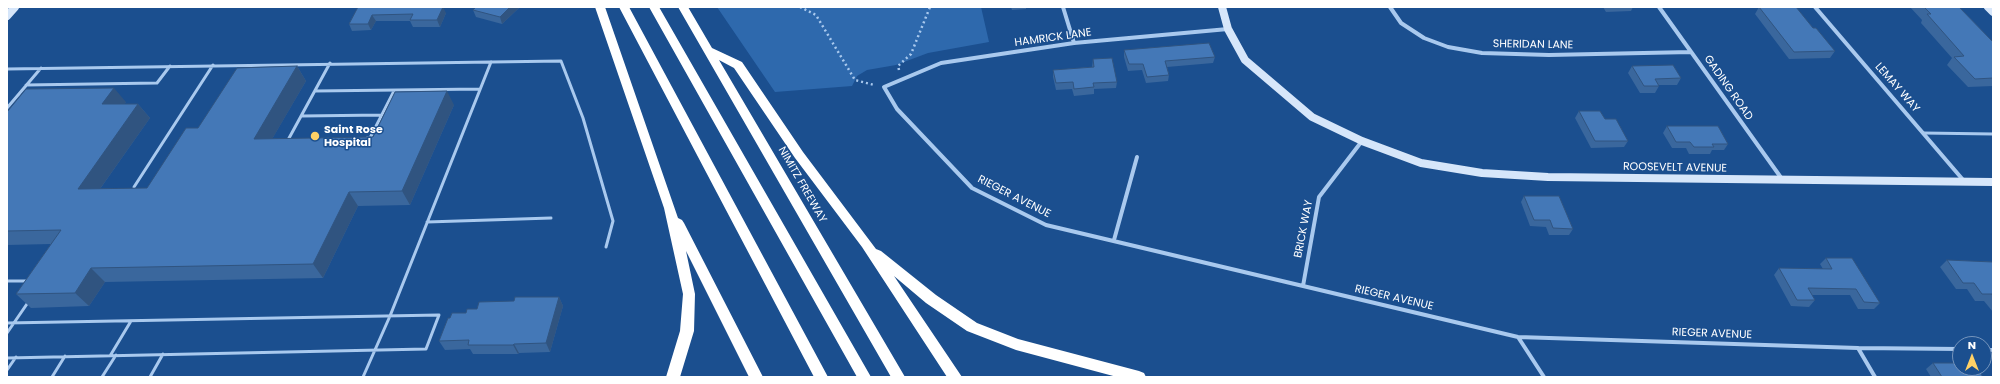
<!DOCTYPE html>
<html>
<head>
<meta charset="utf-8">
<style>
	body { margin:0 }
	#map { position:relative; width:2000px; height:384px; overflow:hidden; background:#1b4f8f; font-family:Poppins,sans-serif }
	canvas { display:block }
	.frame { position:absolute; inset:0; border:8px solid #fff; pointer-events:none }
	.north { position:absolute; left:1952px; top:336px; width:40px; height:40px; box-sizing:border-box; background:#1b4f8f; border:1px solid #7695bc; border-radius:50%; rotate:0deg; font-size:11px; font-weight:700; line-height:16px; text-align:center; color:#fff }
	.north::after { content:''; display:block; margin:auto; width:14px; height:18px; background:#ffd166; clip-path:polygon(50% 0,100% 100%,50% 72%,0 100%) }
</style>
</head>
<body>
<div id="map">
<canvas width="2000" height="384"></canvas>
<div class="frame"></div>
<div class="north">N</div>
</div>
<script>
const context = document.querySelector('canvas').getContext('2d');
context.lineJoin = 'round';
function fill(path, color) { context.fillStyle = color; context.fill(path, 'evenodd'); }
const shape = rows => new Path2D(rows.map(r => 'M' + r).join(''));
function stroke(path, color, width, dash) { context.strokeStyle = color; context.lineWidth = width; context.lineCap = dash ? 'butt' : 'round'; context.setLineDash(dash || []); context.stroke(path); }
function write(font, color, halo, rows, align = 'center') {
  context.font = font + ' Poppins,sans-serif'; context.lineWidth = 3; context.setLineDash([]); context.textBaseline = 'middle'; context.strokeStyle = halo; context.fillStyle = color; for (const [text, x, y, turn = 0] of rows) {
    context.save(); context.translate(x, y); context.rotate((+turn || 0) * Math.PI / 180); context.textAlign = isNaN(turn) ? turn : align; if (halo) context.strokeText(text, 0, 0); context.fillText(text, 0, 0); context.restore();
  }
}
fill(shape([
	[717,7,981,7,989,42,928,53,896,65,867,70,857,76,852,86,775,92]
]), '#2e69ad');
stroke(shape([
	[800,7,816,15,855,80,874,85],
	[899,70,898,66,911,54,930,7]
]), '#a9c9ee', 2.5, [2, 3]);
stroke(shape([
	[7,69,561,61,583,118,613,221,606,247],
	[26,85,157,83,170,66],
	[315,91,480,89],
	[7,108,41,68],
	[302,116,382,115],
	[1923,133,1993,134],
	[367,138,370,138,394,91],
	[290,140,288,140,330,63],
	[134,187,213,65],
	[427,222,551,218],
	[7,281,28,281],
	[7,323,439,315,426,349,7,358],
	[7,333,29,301],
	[110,356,131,321],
	[7,370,16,357],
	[52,377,65,356],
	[102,377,116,355],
	[150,377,163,354],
	[363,377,390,316,491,62]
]), '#a9c9ee', 3);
stroke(shape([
	[1063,7,1074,43],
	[1390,7,1401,23,1424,38,1448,47,1482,53,1549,55,1691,52],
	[1659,7,1782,179],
	[1815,7,1964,181],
	[1228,29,1074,43,941,63,884,87,897,109,972,188,1046,225,1518,337,1858,348,1960,349],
	[1114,240,1137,157],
	[1303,286,1319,197,1362,141],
	[1518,337,1544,377],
	[1858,348,1875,377],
	[1984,350,1993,350]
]), '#a9c9ee', 4);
stroke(shape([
	[1222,7,1228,29,1245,60,1312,117,1362,141,1421,163,1482,173,1548,177,1993,182],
	[1988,7,1993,12],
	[7,16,15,7]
]), '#d6e6fa', 8);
fill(shape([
	[595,7,605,7,678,218,682,220,684,223,763,377,749,377,686,251,695,294,694,331,680,377,666,377,680,331,683,294,664,208,595,7],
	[619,7,629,7,828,377,814,377,619,7],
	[649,7,659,7,871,377,857,377,649,7],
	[678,7,688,7,712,48,742,62,803,152,876,249,881,251,936,295,977,323,1018,339,1139,371,1144,373,1146,377,1117,377,1016,350,967,331,926,303,894,276,962,377,947,377,862,247,795,158,734,68,719,60,905,377,891,377,678,7]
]), '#fff');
fill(shape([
	[358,7,446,13,440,27,413,27,410,21,376,21,371,30,352,31,349,24],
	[476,7,520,7,502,24,476,17,473,10],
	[1011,7,1026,7,1026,9,1012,10],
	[1603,7,1633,7,1631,11,1606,12],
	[1759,7,1813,28,1835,51,1830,58,1789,59,1755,14],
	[1910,7,1959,7,1993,42,1993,86,1968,87,1947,65,1952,58,1921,23,1922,20],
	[1124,50,1215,57,1213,63,1167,67,1169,75,1168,81,1146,83,1142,70,1128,71,1124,57],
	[1093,59,1117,82,1116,88,1094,89,1094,94,1074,96,1072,89,1056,90,1053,77,1053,70,1092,67],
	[297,66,306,81,272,139,373,137,454,105,410,205,358,206,323,278,105,282,89,306,31,308,16,294,51,244,7,245,7,112,126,102,124,104,138,104,150,118,100,189,147,188,198,128],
	[1632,66,1681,78,1677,85,1659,85,1659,86,1655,93,1640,93,1628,73],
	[1579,111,1605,119,1628,141,1624,147,1591,148,1575,118],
	[1667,126,1728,144,1724,150,1712,150,1710,154,1689,154,1686,148,1672,148,1663,133],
	[1524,196,1573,229,1569,235,1549,235,1546,227,1530,226,1521,202],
	[1826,258,1880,303,1874,309,1858,309,1850,295,1811,295,1815,300,1809,307,1791,306,1774,275,1779,268,1823,269,1820,264],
	[1947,260,1993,262,1993,312,1984,301,1975,301,1967,289,1956,289,1940,267],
	[559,297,563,306,550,352,519,353,518,354,473,354,470,349,445,350,439,341,450,318,477,309,514,301],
	[1933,363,1983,377,1931,377,1926,369]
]), '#3a679d');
fill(shape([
	[443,7,446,13,440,27,437,20],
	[510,7,520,7,502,24,500,17],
	[372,15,376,21,371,30,368,24],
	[297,66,306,81,264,153,254,139],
	[114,88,126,102,114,118,102,104],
	[447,91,454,105,410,205,402,191],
	[138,104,150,118,90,203,78,189],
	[349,192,358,206,323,278,313,264],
	[91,268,105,282,89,306,75,293],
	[559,297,563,306,550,352,546,343],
	[514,344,519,353,518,354,513,345]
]), '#305480');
const building = shape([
	[358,7,443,7,437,20,410,20,413,14,372,15,368,24,349,24,358,7],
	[476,7,510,7,500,17,473,10,476,7],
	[1759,7,1796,7,1813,28,1816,28,1835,51,1794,52,1759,7],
	[1924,7,1959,7,1993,42,1993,78,1975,79,1954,57,1964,56,1927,14,1931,14,1924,7],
	[1209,43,1215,57,1165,61,1169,75,1147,77,1143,64,1129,64,1124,50,1209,43],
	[1112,58,1117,82,1093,83,1094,87,1074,89,1073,82,1056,83,1053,70,1094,67,1093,59,1112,58],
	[1673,65,1681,78,1655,79,1659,86,1644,86,1632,66,1673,65],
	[297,66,254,139,373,137,395,92,447,91,402,191,349,192,313,264,91,268,75,293,16,294,61,230,7,231,7,139,8,138,7,138,7,112,26,89,114,88,102,104,138,104,78,189,147,188,186,128,198,128,237,68,297,66],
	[1579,111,1600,111,1605,119,1616,119,1628,141,1595,141,1579,111],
	[1667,126,1718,126,1728,144,1712,144,1714,147,1694,147,1690,142,1676,142,1667,126],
	[1524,196,1559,196,1573,229,1553,228,1550,220,1534,220,1524,196],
	[1826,258,1852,258,1880,303,1864,302,1856,289,1808,288,1815,300,1797,300,1779,268,1832,269,1826,258],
	[1947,260,1993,262,1993,296,1992,294,1982,294,1974,283,1963,283,1947,260],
	[515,297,559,297,546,343,514,344,513,345,468,345,469,340,439,341,448,318,450,318,452,313,466,313,467,309,477,309,479,302,514,301,515,297],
	[1933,363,1960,363,1960,368,1977,368,1983,377,1942,377,1933,363]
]);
fill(building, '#4478b7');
stroke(building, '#305480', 1);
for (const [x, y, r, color] of [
	[315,136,5,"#ffd166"]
]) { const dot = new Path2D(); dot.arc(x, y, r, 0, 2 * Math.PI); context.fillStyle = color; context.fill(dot); stroke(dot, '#1b4f8f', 1.5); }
write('11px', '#fff', '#1b4f8f', [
	["HAMRICK LANE",1053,38,-8],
	["SHERIDAN LANE",1533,45,1],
	["GADING ROAD",1728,88,55],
	["LEMAY WAY",1897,88,49],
	["ROOSEVELT AVENUE",1675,168,1],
	["NIMITZ FREEWAY",802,185,60],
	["RIEGER AVENUE",1014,197,27],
	["BRICK WAY",1304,229,-79],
	["RIEGER AVENUE",1394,298,13],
	["RIEGER AVENUE",1712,334,2]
]);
write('bold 11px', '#fff', '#1b4f8f', [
	["Saint Rose",324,130],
	["Hospital",324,143]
], 'left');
</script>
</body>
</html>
